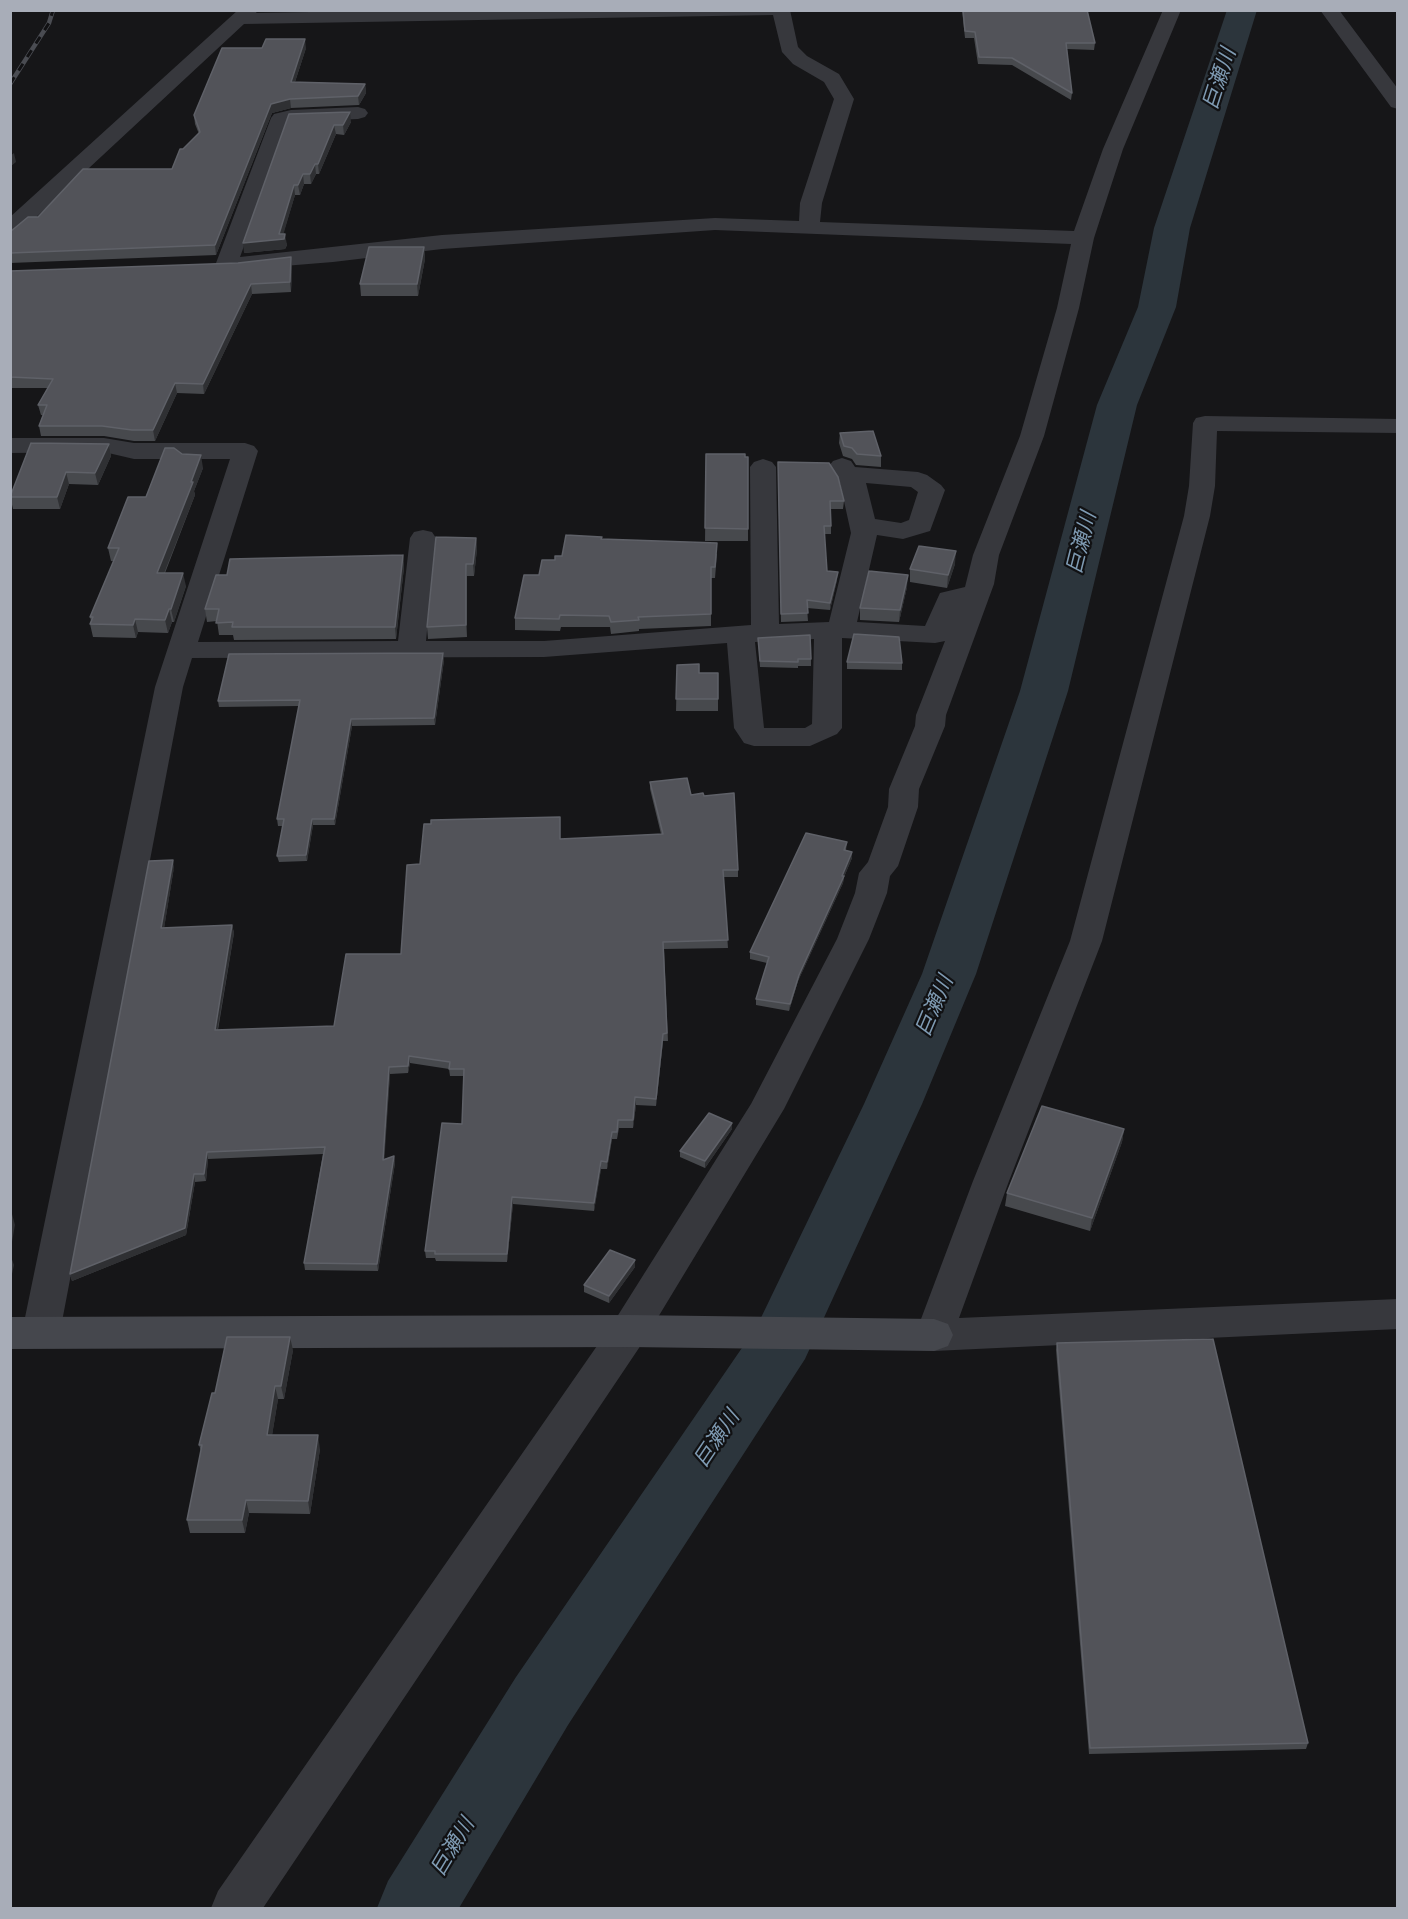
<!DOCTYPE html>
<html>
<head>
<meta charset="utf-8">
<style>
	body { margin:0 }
	#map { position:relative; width:1408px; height:1919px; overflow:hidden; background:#161618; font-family:"Work Sans",sans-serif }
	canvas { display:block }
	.frame { position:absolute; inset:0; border:12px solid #a8adb8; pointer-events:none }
</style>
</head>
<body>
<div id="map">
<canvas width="1408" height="1919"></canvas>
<div class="frame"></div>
</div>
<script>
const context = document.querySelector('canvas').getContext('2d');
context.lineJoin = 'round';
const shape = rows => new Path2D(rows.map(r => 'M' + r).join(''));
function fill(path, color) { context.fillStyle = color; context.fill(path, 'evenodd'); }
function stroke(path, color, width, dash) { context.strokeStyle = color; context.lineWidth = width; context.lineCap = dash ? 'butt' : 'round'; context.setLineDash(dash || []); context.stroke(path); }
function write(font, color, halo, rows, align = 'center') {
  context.font = font + ' "Work Sans","Noto Sans JP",sans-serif'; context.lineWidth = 4.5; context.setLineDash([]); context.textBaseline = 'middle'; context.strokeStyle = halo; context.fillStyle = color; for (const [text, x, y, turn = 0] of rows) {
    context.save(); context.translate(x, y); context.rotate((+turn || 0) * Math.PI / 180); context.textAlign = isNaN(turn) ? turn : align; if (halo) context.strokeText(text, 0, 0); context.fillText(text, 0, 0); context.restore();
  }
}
fill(shape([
	[1227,10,1257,10,1190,228,1176,307,1137,405,1068,691,976,974,922,1104,805,1359,568,1725,459,1908,377,1908,388,1881,516,1677,757,1326,864,1104,922,974,1020,691,1097,405,1138,307,1154,228,1227,10]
]), '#2c353c');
fill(shape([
	[238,10,258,10,256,13,418,10,790,10,798,47,807,56,839,74,854,99,822,203,820,222,1074,231,1103,149,1163,10,1181,10,1123,149,1094,238,1079,308,1044,436,999,555,994,584,946,715,945,726,919,789,918,807,898,866,890,876,887,893,869,939,784,1109,643,1342,263,1908,211,1908,218,1891,615,1320,751,1104,837,939,855,893,859,873,868,862,888,807,889,789,915,726,916,715,945,641,935,643,842,638,842,728,837,734,810,746,754,746,744,743,734,728,727,643,544,657,192,658,183,687,60,1332,55,1343,41,1348,27,1343,22,1332,155,687,230,459,134,459,104,452,10,453,10,438,104,438,134,443,245,443,254,446,258,451,198,642,398,641,410,538,414,532,423,530,432,532,436,538,426,641,544,641,751,625,750,467,754,462,763,459,772,462,776,467,779,624,829,622,851,533,840,483,829,466,833,461,842,458,851,461,855,467,918,472,927,475,941,485,945,490,930,531,903,539,877,535,857,622,925,626,940,593,965,587,973,555,1020,436,1057,308,1071,244,715,230,442,249,333,262,247,269,237,264,235,268,227,270,219,268,216,263,271,118,274,114,291,110,358,107,365,109,368,113,365,117,358,119,289,122,240,257,442,235,715,218,799,221,800,203,834,99,824,82,793,64,782,52,773,15,244,24,18,234,10,235,10,217,238,10],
	[866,483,911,487,918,492,909,520,901,523,875,519,866,483],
	[814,639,812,724,805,728,764,728,755,642,814,639],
	[1320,10,1339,10,1398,89,1398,109,1391,107,1320,10],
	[1205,416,1398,419,1398,433,1217,431,1215,486,1210,516,1102,941,1009,1181,959,1318,1398,1299,1398,1329,934,1351,920,1346,915,1335,973,1181,1070,941,1184,516,1189,486,1193,423,1196,418,1205,416]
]), '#37383d');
fill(shape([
	[629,1315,934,1319,948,1324,953,1335,948,1346,934,1351,629,1347,10,1349,10,1317,629,1315]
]), '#45474d');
const rail = shape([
	[10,84,49,23,53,10]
]);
stroke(rail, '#4a4c52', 4.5);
stroke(rail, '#111113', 3, [8]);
fill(shape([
	[962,10,1087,10,1095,43,1094,50,1067,49,1072,93,1071,100,1012,65,978,64,974,38,965,38],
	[306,48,295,82,365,84,366,93,359,105,291,108,272,113,216,255,10,263,10,227,13,229,38,217,172,169,183,149,199,134,195,124,194,115],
	[289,114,351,122,344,135,336,134,319,174,316,174,311,184,304,184,300,195,295,195,283,234,287,245,285,249,244,253],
	[424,247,425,259,418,296,361,296,360,284],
	[291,257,292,267,291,292,252,294,204,394,177,393,155,441,134,441,104,436,41,436,39,426,43,415,41,415,38,405,48,388,10,388,10,271,238,263],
	[840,433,881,456,881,467,856,465,852,459,843,456,839,443],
	[109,444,111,456,98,485,69,484,60,509,13,509,10,496],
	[182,454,203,468,194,491,195,495,165,573,186,586,174,622,172,622,168,633,138,632,136,638,93,637,90,624,91,621,90,617,114,561,111,561,108,548,146,497],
	[706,454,748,529,748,541,705,541],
	[778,470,844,501,843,509,831,509,831,534,824,534,827,571,837,580,830,610,807,608,808,621,781,622],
	[602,537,602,539,717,554,715,578,711,578,711,626,639,629,639,631,611,634,610,627,561,627,560,631,515,630,515,618,539,575,562,556],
	[476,538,477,549,474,576,467,576,467,637,428,639,427,627],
	[403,555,404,567,396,639,234,640,233,635,219,635,217,621,207,622,205,609,227,575],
	[955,564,947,588,910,582,910,569],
	[907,587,899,622,860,620,860,608],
	[758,638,811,659,811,666,798,666,798,668,760,667],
	[443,653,444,660,435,725,352,726,335,825,313,825,307,861,279,862,277,856,283,826,278,826,277,819,299,706,219,707,218,701],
	[847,662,902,663,902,670,847,669],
	[677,665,699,673,718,673,718,711,676,711],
	[650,782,691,795,738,870,738,877,723,877,728,948,664,949,668,1041,663,1041,656,1106,636,1105,633,1128,619,1128,617,1139,612,1139,607,1169,601,1169,594,1211,513,1204,507,1262,436,1261,435,1258,426,1258,425,1251,462,1124,464,1076,450,1076,449,1069,410,1063,408,1073,390,1074,384,1159,394,1156,395,1163,378,1271,305,1270,304,1263,323,1154,208,1159,206,1181,195,1182,186,1235,72,1281,70,1274,174,867,164,928,232,925,234,933,218,1030,334,1026,401,954,420,864,560,839,661,834,650,789],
	[847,842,846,850,852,852,852,858,844,877,843,883,798,981,789,1011,756,1005,756,999,767,963,750,959,750,952],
	[732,1123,732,1129,705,1168,680,1157,680,1151],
	[1124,1129,1122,1142,1090,1231,1005,1206,1007,1193],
	[635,1260,635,1267,609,1303,584,1292,584,1285],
	[1057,1343,1308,1743,1306,1749,1089,1754,1056,1350],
	[293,1350,284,1399,278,1399,272,1435,320,1449,310,1514,249,1513,245,1533,190,1533,187,1520,201,1451,199,1445,215,1393]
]), '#47494d');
fill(shape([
	[305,39,306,48,292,91,291,82],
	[365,84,366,93,359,105,358,96],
	[290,99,291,108,272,113,216,255,215,245,271,104],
	[350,112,351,122,344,135,343,125],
	[334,125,336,134,319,174,318,164],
	[14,153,16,162,10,167,10,156],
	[315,164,316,174,311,184,310,174],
	[303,174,304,184,300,195,298,185],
	[294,185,295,195,282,239,285,234,287,245,285,249,244,253,243,243,279,234],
	[424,247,425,259,418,296,417,284],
	[291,257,292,267,291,292,290,282],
	[251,284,252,294,204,394,203,384],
	[175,383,177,393,155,441,153,430],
	[109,444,111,456,98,485,95,473],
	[201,455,203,468,194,491,195,495,159,586,157,573],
	[66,472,69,484,60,509,57,497],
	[476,538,477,549,474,576,473,564],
	[956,551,955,564,947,588,948,575],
	[403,555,404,567,396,639,395,627],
	[466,564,467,576,467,637,466,625],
	[838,572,837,580,830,610,830,603],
	[183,573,186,586,174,622,171,609],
	[908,575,907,587,899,622,900,610],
	[169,609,172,622,168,633,165,620],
	[135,619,138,632,136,638,133,625],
	[443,653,444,660,435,725,434,718],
	[351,719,352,726,335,825,334,819],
	[312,819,313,825,307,861,306,855],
	[852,852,852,858,844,877,843,883,798,981,789,1011,790,1004,799,975],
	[173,860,174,867,163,935,161,928],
	[232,925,234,933,216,1038,215,1030],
	[663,1034,663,1041,656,1106,656,1099],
	[409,1056,410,1063,408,1073,408,1066],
	[389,1067,390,1074,384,1167,383,1160],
	[635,1097,636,1105,633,1128,633,1120],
	[732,1123,732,1129,705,1168,705,1161],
	[1124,1129,1122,1142,1090,1231,1092,1218],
	[612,1132,612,1139,607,1169,607,1162],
	[207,1152,208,1159,206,1181,204,1174],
	[394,1156,395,1163,378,1271,377,1264],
	[601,1161,601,1169,594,1211,594,1203],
	[194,1174,195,1182,186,1235,72,1281,70,1274],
	[512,1197,513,1204,507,1262,507,1254],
	[12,1214,15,1225,10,1253,10,1221],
	[10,1254,14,1265,10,1283],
	[635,1260,635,1267,609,1303,609,1296],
	[290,1337,293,1350,284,1399,281,1386],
	[275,1386,278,1399,270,1448,267,1435],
	[318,1435,320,1449,310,1514,308,1501],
	[246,1500,249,1513,245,1533,242,1520]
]), '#2f3033');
const building = shape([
	[963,10,1087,10,1095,43,1066,43,1072,93,1012,58,979,57,975,32,965,31,963,10],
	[266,39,305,39,291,82,365,84,358,96,290,99,271,104,215,245,10,253,10,232,28,217,38,217,83,169,172,169,180,149,183,149,200,132,194,115,222,48,262,48,266,39],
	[350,112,343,125,334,125,318,164,315,164,310,174,303,174,298,185,294,185,279,234,285,234,284,239,243,243,289,114,350,112],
	[369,247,424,247,417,284,360,284,369,247],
	[291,257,290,282,251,284,203,384,175,383,153,430,132,430,102,426,39,426,47,405,38,405,53,379,10,377,10,271,238,263,291,257],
	[873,431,881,456,857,454,852,448,844,446,840,433,873,431],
	[31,443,109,444,95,473,66,472,57,497,10,497,31,443],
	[165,448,174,448,182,454,201,455,191,482,193,482,157,573,183,573,171,609,169,609,165,620,135,619,133,625,90,624,93,617,90,617,119,548,108,548,128,497,146,497,165,448],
	[706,454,745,454,745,457,748,457,748,529,705,528,706,454],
	[778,462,829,463,838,477,844,501,830,501,831,526,824,526,827,571,838,572,830,603,807,600,808,613,781,614,778,462],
	[566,535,602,537,601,539,717,543,715,567,711,567,711,614,638,617,639,620,611,622,609,616,560,615,559,619,515,618,524,575,539,575,542,560,555,560,555,556,562,556,566,535],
	[436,537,476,538,473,564,466,564,466,625,427,627,436,537],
	[919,546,956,551,948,575,910,569,919,546],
	[403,555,395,627,232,627,233,622,216,623,219,609,205,609,216,575,227,575,230,559,403,555],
	[869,571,908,575,900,610,860,608,869,571],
	[854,634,899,637,902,663,847,662,854,634],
	[810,635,811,659,798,659,798,662,760,661,758,638,810,635],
	[443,653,434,718,351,719,334,819,312,819,306,855,277,856,284,819,277,819,300,700,218,701,229,654,443,653],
	[699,664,699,673,718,673,718,699,676,699,677,665,699,664],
	[687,778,691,795,703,793,704,796,734,793,738,870,723,870,728,940,663,942,667,1033,663,1034,656,1099,635,1097,633,1120,618,1120,617,1132,612,1132,607,1162,601,1161,594,1203,512,1197,507,1254,435,1254,435,1251,425,1251,442,1123,462,1124,464,1069,449,1069,450,1062,409,1056,408,1066,389,1067,383,1160,394,1156,377,1264,304,1263,325,1147,207,1152,204,1174,194,1174,185,1228,70,1274,149,861,173,860,161,928,232,925,215,1030,334,1026,346,954,401,954,407,865,420,864,424,824,431,824,431,820,560,817,560,839,663,834,650,782,687,778],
	[806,833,847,842,844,850,852,852,842,876,844,876,799,975,790,1004,756,999,769,957,750,952,806,833],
	[1042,1106,1124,1129,1092,1218,1007,1193,1042,1106],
	[709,1113,732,1123,705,1161,680,1151,709,1113],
	[610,1250,635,1260,609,1296,584,1285,610,1250],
	[227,1337,290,1337,281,1386,275,1386,267,1435,318,1435,308,1501,246,1500,242,1520,187,1520,202,1445,199,1445,212,1393,215,1393,227,1337],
	[1213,1339,1308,1743,1090,1748,1057,1343,1213,1339]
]);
fill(building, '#525359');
stroke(building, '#5f6168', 1.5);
write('italic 21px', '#7f9bb3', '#111113', [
	["巨瀬川",1220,79,-72],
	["巨瀬川",1082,543,-76],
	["巨瀬川",935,1006,-67],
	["巨瀬川",717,1439,-56],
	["巨瀬川",453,1847,-59]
]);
</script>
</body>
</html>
